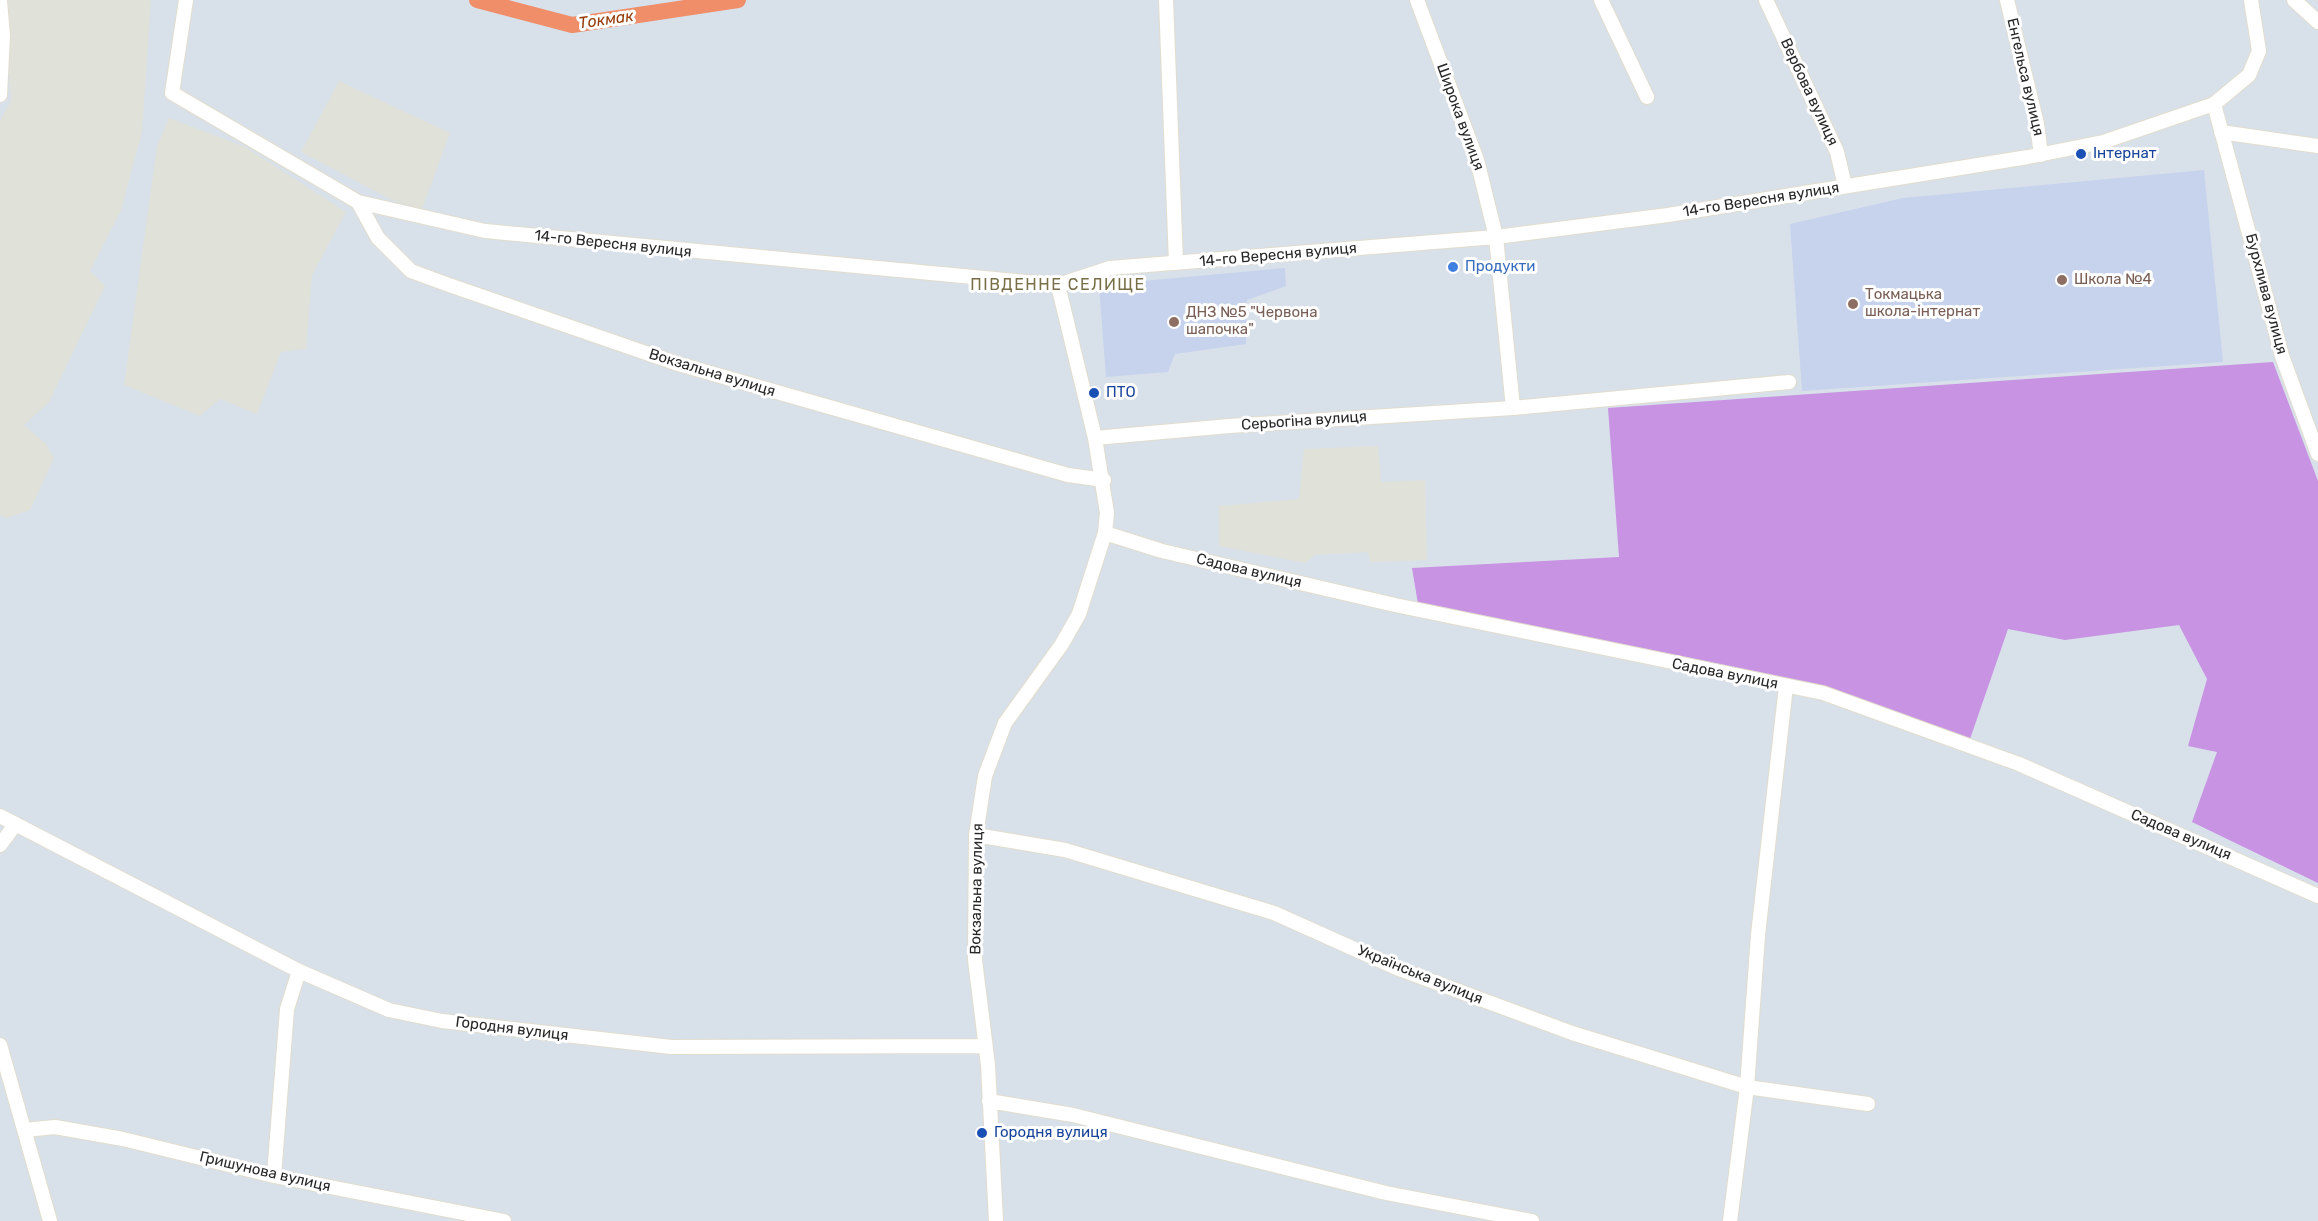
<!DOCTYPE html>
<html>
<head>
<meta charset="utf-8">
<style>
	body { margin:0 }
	canvas { display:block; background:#d8e0ea }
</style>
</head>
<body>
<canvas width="2318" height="1221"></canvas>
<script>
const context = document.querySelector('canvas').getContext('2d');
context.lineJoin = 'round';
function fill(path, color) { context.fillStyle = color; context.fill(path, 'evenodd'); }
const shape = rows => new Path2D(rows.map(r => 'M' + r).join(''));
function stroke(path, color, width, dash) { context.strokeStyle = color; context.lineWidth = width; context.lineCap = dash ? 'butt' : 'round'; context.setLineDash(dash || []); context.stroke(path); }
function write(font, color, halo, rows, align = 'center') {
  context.font = font + ' Rubik,sans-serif'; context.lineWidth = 6; context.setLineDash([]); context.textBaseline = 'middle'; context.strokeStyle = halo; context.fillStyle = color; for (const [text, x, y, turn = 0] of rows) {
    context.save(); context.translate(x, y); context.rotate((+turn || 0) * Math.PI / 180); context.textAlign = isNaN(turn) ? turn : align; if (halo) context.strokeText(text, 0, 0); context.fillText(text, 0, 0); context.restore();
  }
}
fill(shape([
	[6,0,151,0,142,132,121,210,90,271,105,286,49,402,24,425,46,444,54,458,30,510,6,518,0,515,0,121,11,101],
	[339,81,450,133,422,209,394,201,301,152],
	[169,118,245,147,346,212,312,275,306,349,281,352,257,414,220,399,200,416,124,385,157,146],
	[1378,446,1381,482,1425,480,1427,560,1370,562,1368,552,1315,555,1305,563,1219,546,1219,506,1299,499,1304,449]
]), '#e0e2d9');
fill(shape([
	[2204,170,2223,362,1802,391,1790,224,1903,198],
	[1285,268,1286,286,1247,300,1246,344,1175,354,1168,372,1106,377,1099,285]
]), '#c7d3ed');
fill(shape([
	[2273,362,2318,481,2318,883,2192,822,2217,752,2188,746,2207,679,2179,625,2065,640,2008,629,1970,739,1824,686,1418,604,1412,568,1619,557,1608,408]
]), '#c893e2');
stroke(shape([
	[477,0,572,25,738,0]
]), '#ef8e69', 16);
const minor = shape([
	[186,0,172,93,358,202,485,231,1058,285,1110,268,1496,237,1668,215,2028,157,2103,142,2214,104,2249,75,2259,51,2251,0],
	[1166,0,1176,263],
	[1417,0,1477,160,1496,237,1513,408],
	[1601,0,1647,97],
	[1766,0,1837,152,1845,186],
	[2007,0,2037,124,2041,155],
	[2294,0,2318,22],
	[0,1,3,36,0,95],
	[2214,104,2282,356,2318,454],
	[2221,132,2318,146],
	[358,202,378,238,411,271,449,285,675,363,1068,475,1104,480],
	[1095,438,1229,426,1513,408,1789,382],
	[1105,533,1162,551,1395,605,1823,693,2019,764,2318,896],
	[0,816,299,971,389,1010,442,1021,671,1047,985,1046],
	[976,835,1065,850,1274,913,1399,969,1572,1033,1747,1087,1868,1104],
	[0,845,15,825],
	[0,1045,50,1221],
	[989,1101,1073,1115,1386,1193,1532,1221],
	[25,1130,55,1127,123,1139,274,1176,504,1221],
	[274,1176,287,1009,299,971],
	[996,1221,988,1065,975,960,976,835,985,776,1005,723,1062,644,1079,614,1105,533,1107,513,1095,438,1058,285],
	[1730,1221,1747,1087,1758,935,1786,686]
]);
stroke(minor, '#e1ddce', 16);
stroke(minor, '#fff', 14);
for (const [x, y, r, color] of [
	[2081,154,6,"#1a4fb4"],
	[1453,267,6,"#3f7fe0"],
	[2062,280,6,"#8d6e63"],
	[1853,304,6,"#8d6e63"],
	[1174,322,6,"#8d6e63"],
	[1094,393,6,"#1a4fb4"],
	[982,1133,6,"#1a4fb4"]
]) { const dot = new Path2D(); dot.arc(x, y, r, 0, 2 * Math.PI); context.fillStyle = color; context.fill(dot); stroke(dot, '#fff', 2); }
write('15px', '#272727', '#fff', [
	["Енгельса вулиця",2025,77,77],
	["Вербова вулиця",1809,92,65],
	["Широка вулиця",1460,117,70],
	["14-го Вересня вулиця",1761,200,-9],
	["14-го Вересня вулиця",613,244,6],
	["14-го Вересня вулиця",1278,255,-5],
	["Бурхлива вулиця",2266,294,75],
	["Вокзальна вулиця",712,373,17],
	["Серьогіна вулиця",1304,421,-4],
	["Садова вулиця",1249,571,13],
	["Садова вулиця",1725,674,11],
	["Садова вулиця",2181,835,23],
	["Вокзальна вулиця",977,889,-89],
	["Українська вулиця",1420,975,22],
	["Городня вулиця",512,1029,7],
	["Гришунова вулиця",265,1172,13]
]);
write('15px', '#164399', '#fff', [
	["Інтернат",2093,154],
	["ПТО",1106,393],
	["Городня вулиця",994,1133]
], 'left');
write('15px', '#366cbe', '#fff', [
	["Продукти",1465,267]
], 'left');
write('15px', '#785e54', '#fff', [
	["Школа №4",2074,280],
	["Токмацька",1865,295],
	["школа-інтернат",1865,312],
	["ДНЗ №5 \"Червона",1186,313],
	["шапочка\"",1186,330]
], 'left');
write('italic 16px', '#973d0c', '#fff', [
	["Токмак",606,20,-8]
]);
context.letterSpacing = '1.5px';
write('16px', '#786f48', '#fff', [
	["ПІВДЕННЕ СЕЛИЩЕ",1058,285]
]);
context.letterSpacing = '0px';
</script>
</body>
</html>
